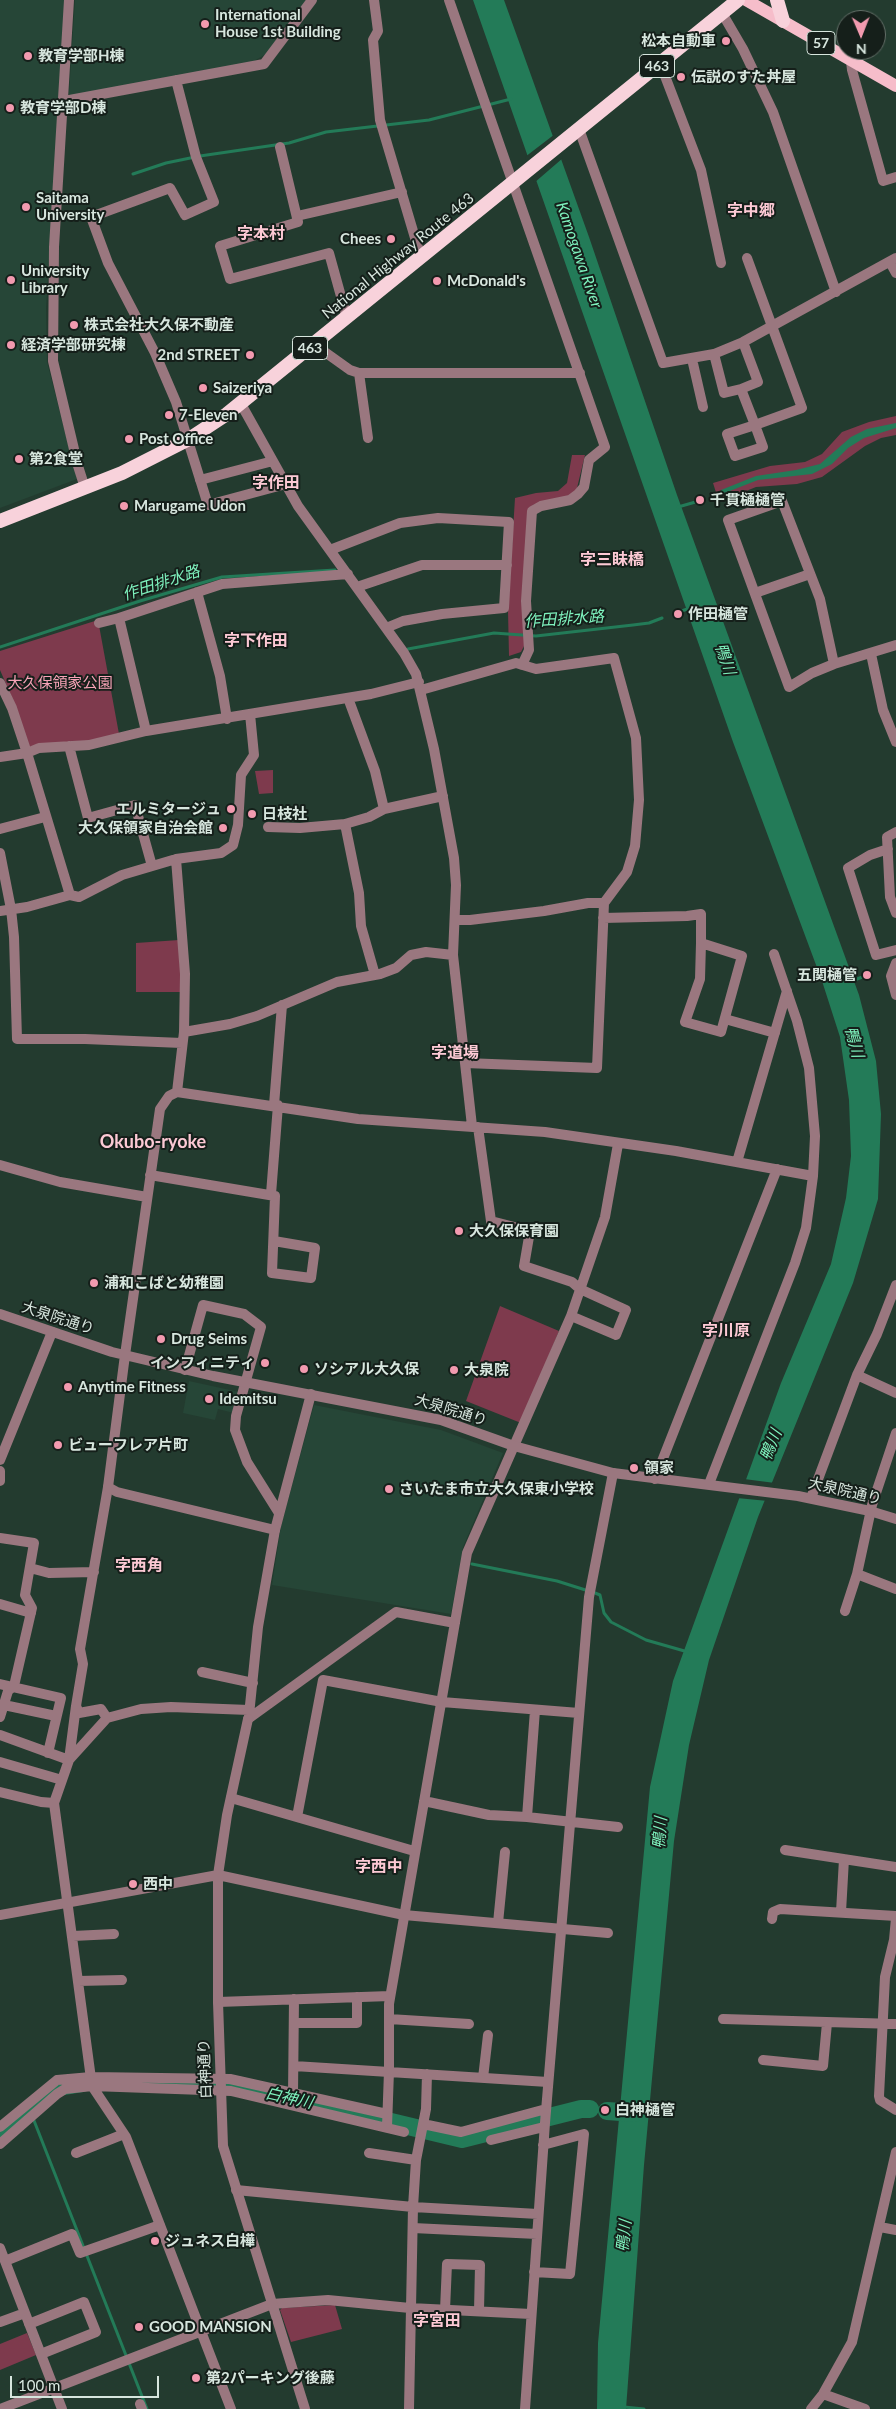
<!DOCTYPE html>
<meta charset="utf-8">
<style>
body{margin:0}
#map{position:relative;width:896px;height:2409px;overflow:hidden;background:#233b2f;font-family:Lato,sans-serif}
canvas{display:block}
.north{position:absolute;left:836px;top:10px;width:50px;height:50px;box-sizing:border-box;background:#151f1a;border:1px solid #636f68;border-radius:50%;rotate:179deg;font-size:14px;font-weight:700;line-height:20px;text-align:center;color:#d7e6de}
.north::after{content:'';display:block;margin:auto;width:18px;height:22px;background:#f29aaf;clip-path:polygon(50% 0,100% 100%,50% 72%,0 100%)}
.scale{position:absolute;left:10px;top:2376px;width:149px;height:22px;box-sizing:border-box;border:2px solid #d7e6de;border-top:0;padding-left:6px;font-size:15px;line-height:18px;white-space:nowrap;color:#d7e6de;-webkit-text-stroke:4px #151f1a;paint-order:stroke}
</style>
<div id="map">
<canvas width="896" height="2409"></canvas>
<div class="north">N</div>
<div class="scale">100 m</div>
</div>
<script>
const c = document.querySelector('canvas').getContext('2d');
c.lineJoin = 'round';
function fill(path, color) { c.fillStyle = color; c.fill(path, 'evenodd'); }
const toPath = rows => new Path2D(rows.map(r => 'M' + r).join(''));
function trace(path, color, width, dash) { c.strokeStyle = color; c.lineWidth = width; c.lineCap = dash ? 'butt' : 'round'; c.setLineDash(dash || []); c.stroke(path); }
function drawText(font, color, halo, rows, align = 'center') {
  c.font = font + ' Lato,"Noto Sans JP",sans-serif'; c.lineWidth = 4; c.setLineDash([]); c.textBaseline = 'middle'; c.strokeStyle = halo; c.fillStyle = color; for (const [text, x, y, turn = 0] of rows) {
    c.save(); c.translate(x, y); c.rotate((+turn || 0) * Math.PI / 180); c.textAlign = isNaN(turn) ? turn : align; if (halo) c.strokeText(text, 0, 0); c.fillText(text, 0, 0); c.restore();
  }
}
fill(toPath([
 [0,0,65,0,46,308,47,362,77,479,0,508],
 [75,0,307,0,268,53,252,62,73,97,69,94],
 [189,1381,239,1392,234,1413,218,1409,215,1420,183,1413],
 [314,1405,441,1430,503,1453,463,1547,451,1614,272,1585,281,1526]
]), '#264637');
fill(toPath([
 [896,416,896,435,881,438,865,446,822,477,797,484,756,487,719,502,713,483,770,466,805,462,822,454,842,432,869,422],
 [572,455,585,455,577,488,573,495,533,505,524,646,521,652,509,656,508,611,515,498,536,493,558,491,567,483],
 [98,620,119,734,88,741,29,747,16,707,0,670,0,651],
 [273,770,273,793,259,794,255,771],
 [179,940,181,992,136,992,136,943],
 [500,1306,559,1331,521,1423,466,1401],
 [335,2305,342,2329,291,2342,280,2310,282,2308],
 [27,2333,36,2355,0,2370,0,2344]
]), '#7e3a4d');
fill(toPath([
 [473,0,504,0,589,237,677,495,859,995,876,1061,881,1114,878,1199,853,1283,758,1517,709,1660,689,1745,674,1841,644,2165,626,2409,597,2409,598,2343,650,1787,673,1681,781,1383,831,1264,846,1198,851,1156,849,1100,840,1037,822,981,733,742],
 [896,423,896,428,864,438,848,448,832,464,812,474,758,480,722,494,721,490,756,476,796,470,820,464,851,437,867,429]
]), '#237b58');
fill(toPath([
 [555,134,563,158,534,183,525,157],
 [744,1479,775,1483,768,1501,737,1498]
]), '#233b2f');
trace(toPath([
 [133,174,166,163,200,156,289,143,326,132,429,120,511,99],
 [678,507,699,501],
 [679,612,690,608],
 [0,647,140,601,222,577,335,570],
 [408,649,494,633,536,636,633,625,649,623,662,618],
 [849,982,865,976],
 [472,1564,557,1581,595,1593,600,1595,604,1613,611,1622,646,1640,688,1652],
 [33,2118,147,2409],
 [624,2407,644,2409]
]), '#237b58', 3);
trace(toPath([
 [123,2082,237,2085,462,2139,581,2109,590,2109],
 [607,2111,635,2113],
 [0,2137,57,2087,82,2083]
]), '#237b58', 18);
trace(toPath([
 [69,0,54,247,53,361,78,466,85,488],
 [374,0,378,31,373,40,380,120,421,258],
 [449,0,605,447,589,460,584,487,578,494,570,500,541,506,532,511,526,601,529,650,522,665],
 [722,13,743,49,773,112,836,292],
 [851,61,852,70,883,181,896,177],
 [660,63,701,170,721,263],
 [176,80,196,157,214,202,185,215,170,188,91,217,108,263,155,353,176,402,208,505,286,484],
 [64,101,264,64,312,0],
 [579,129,663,363,714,354,743,342,896,258],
 [280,147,298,222,220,246,230,279,329,253,347,318],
 [297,216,402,192],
 [890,262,896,273],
 [315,345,350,370,359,373,580,373],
 [714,354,724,393,741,389,755,425,727,434,735,456,763,447,755,425,802,408,747,258],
 [692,359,703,407],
 [359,373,368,438],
 [741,389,758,382,743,342],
 [241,404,298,506,404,653,416,674,434,749,454,858,456,885,453,955,472,1126],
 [200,480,273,461],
 [330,550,400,523,438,518,509,522,504,608,442,614,403,621,386,628],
 [357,587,422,565,507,565],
 [197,592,220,676,227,719],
 [755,593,810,574],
 [99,623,119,618],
 [871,654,883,710,896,742],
 [834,664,820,599,782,501,728,520,789,687,812,673,834,664,896,645],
 [0,683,12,708,27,753,0,757],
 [421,690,516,663,536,669,614,658,636,738,639,800,635,846,627,872,604,903,597,1068,465,1063],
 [348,698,375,771,384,809],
 [146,731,119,618,222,584,348,574],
 [69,746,88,818,135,805,152,866],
 [345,824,359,893,361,926,375,975],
 [268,827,300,828,345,824,369,817,384,809,443,796],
 [0,829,45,817],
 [896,832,887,837,890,897,896,913],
 [888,849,870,855,848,868,876,955,896,950],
 [0,853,11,909,14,937,17,1039,85,1039,182,1043],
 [70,895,79,897,122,875,176,859,221,853,233,845,238,825,241,775,254,755,250,714],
 [0,911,27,907,70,895,27,753,39,748,89,745,146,731,371,694,419,682],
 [603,918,687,916,701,914,701,943,700,979,685,1022,721,1032,742,956,701,943],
 [455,920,470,920,544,911,588,903,604,903],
 [896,963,891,976,896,995],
 [725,1019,775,1033],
 [184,1032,230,1024,257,1016,337,982,380,974,396,968,411,955,426,952,453,955],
 [177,1092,358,1119,545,1132,676,1151,813,1176],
 [274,1105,282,1005],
 [478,1127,491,1221,530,1231,524,1266,572,1282,580,1289,626,1310,616,1335,571,1316],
 [737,1162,787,991],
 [0,1165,60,1182,147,1197],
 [150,1175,275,1196,272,1273,311,1278,315,1248,274,1241],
 [271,1194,278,1105],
 [125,1355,160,1109,169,1096,177,1092,184,1032,185,974,176,859],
 [185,1370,203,1305,244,1314,261,1327,236,1416,235,1430,247,1462,279,1513],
 [857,1375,896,1393],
 [0,1460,52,1332],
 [0,1471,0,1481],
 [655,1479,777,1169],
 [709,1484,795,1263,806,1228,813,1176,815,1136,809,1068,797,1021,774,954],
 [811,1498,857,1375,877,1334,896,1285],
 [0,1538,34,1543,25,1595,32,1608,14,1686,8,1691,0,1717],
 [30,1568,49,1573,94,1572],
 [857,1574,896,1589],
 [0,1604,31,1613],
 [845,1611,857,1574,872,1505,896,1433],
 [202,1672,253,1683],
 [0,1684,61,1698,48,1753],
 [4,1705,56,1716],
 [535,1710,527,1817,618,1827],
 [249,1715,258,1627,275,1530,311,1394],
 [107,1718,101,1709,79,1713,76,1706,83,1664,80,1649,108,1487],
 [248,1719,396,1612,455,1623],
 [0,1735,69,1760,76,1706],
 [0,1762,62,1780],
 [0,1792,41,1802,54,1803],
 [231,1798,414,1851],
 [424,1801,489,1815,527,1817],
 [297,1817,323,1680,442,1702,579,1713],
 [785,1850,896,1867],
 [841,1912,844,1859],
 [896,1918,894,1940,885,1977,879,2096,880,2100,896,2110],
 [772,1919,773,1912,780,1909,896,1916],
 [498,1923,505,1852],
 [73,1936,114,1934],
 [78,1981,122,1980],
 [218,2002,390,1996],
 [389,2019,469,2024],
 [723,2019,896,2024],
 [294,2023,357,2023,357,1997],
 [763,2060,823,2066,827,2023],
 [294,2066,548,2082],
 [483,2078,488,2035],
 [293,2094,294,1999],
 [423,2124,461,2132,546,2109],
 [0,2127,57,2080,91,2077,230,2079,387,2114],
 [387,2127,389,2071,389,2004,467,1553,571,1316,605,1217,618,1144],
 [491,2140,544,2127],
 [0,2144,57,2094,65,2089,92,2086,231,2091,404,2132],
 [76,2153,124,2134],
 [369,2153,416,2160],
 [236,2190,413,2207,538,2214],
 [880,2227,896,2230],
 [413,2228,537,2234],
 [0,2248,62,2409],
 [5,2261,72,2234,80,2253,160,2225],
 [534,2272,570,2274,584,2134,543,2145],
 [445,2310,447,2264,480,2265,479,2311],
 [0,2322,25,2313],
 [29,2324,84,2302,96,2332,41,2354],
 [823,2394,865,2409],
 [140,2404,142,2409],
 [0,2409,272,2304,328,2300,410,2308,531,2314],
 [231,2409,126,2137,92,2086,54,1803,69,1760,107,1718,141,1709,171,1707,249,1710],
 [409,2409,413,2207,416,2160,426,2109,427,2074],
 [525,2409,545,2123,589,1597,613,1473],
 [811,2409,823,2394,852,2342,896,2152]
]), '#9a777f', 10);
trace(toPath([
 [0,1314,112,1352,213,1376,441,1420,514,1446,613,1473,798,1496,870,1511,896,1519],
 [125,1355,108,1487,117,1492,275,1530],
 [248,1719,227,1815,218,1875,218,2002,223,2146,305,2409],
 [0,1915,218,1875,404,1915,608,1933]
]), '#9a777f', 10);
trace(toPath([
 [746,0,896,86]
]), '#f6bdca', 12);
trace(toPath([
 [777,0,783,21],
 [0,521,122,473,189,439,227,414,738,0]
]), '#f8d2db', 14);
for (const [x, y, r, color] of [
 [205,24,5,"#f29aaf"],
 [726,41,5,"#f29aaf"],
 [28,56,5,"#f29aaf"],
 [681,77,5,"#f29aaf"],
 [10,108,5,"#f29aaf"],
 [26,207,5,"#f29aaf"],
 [391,239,5,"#f29aaf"],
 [11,280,5,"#f29aaf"],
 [437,281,5,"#f29aaf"],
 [74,325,5,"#f29aaf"],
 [11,345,5,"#f29aaf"],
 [250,355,5,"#f29aaf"],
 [203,388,5,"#f29aaf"],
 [169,415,5,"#f29aaf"],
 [129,439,5,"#f29aaf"],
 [19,459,5,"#f29aaf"],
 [700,500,5,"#f29aaf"],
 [124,506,5,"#f29aaf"],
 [678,614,5,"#f29aaf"],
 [231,809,5,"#f29aaf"],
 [252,814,5,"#f29aaf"],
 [223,828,5,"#f29aaf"],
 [867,975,5,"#f29aaf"],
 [459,1231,5,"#f29aaf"],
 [94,1283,5,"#f29aaf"],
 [161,1339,5,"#f29aaf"],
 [265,1363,5,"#f29aaf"],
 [304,1369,5,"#f29aaf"],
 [454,1370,5,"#f29aaf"],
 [68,1387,5,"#f29aaf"],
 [209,1399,5,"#f29aaf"],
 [58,1445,5,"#f29aaf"],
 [634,1468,5,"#f29aaf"],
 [389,1489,5,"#f29aaf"],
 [133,1884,5,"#f29aaf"],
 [605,2110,5,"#f29aaf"],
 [155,2241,5,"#f29aaf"],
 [139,2327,5,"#f29aaf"],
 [196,2378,5,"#f29aaf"]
]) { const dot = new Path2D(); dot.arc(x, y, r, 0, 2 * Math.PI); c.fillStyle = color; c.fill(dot); trace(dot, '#151f1a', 2); }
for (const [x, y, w] of [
 [821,43,28],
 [657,66,35],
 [310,348,35]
]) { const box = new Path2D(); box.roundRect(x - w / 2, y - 11.5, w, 23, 4); c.fillStyle = '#151f1a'; c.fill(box); trace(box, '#d7e6de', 1); }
drawText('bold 14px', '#d7e6de', null, [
 ["57",821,43],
 ["463",657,66],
 ["463",310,348]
]);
drawText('bold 15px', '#d7e6de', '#151f1a', [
 ["International",215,15],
 ["House 1st Building",215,32],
 ["松本自動車",716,41,"right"],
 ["教育学部H棟",38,56],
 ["伝説のすた丼屋",691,77],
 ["教育学部D棟",20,108],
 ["Saitama",36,198],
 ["University",36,215],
 ["Chees",381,239,"right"],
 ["University",21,271],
 ["Library",21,288],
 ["McDonald's",447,281],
 ["株式会社大久保不動産",84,325],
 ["経済学部研究棟",21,345],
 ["2nd STREET",240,355,"right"],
 ["Saizeriya",213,388],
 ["7-Eleven",179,415],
 ["Post Office",139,439],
 ["第2食堂",29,459],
 ["千貫樋樋管",710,500],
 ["Marugame Udon",134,506],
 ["作田樋管",688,614],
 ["エルミタージュ",221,809,"right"],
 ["日枝社",262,814],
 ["大久保領家自治会館",213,828,"right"],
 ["五関樋管",857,975,"right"],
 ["大久保保育園",469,1231],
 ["浦和こばと幼稚園",104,1283],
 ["Drug Seims",171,1339],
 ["インフィニティ",255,1363,"right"],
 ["ソシアル大久保",314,1369],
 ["大泉院",464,1370],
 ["Anytime Fitness",78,1387],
 ["Idemitsu",219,1399],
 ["ビューフレア片町",68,1445],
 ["領家",644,1468],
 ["さいたま市立大久保東小学校",399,1489],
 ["西中",143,1884],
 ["白神樋管",615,2110],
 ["ジュネス白樺",165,2241],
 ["GOOD MANSION",149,2327],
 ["第2パーキング後藤",206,2378]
], 'left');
drawText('15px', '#d7e6de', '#151f1a', [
 ["National Highway Route 463",398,256,-39],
 ["大泉院通り",58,1318,18],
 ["大泉院通り",451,1410,17],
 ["大泉院通り",845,1491,13],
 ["白神通り",205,2069,-92]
]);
drawText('15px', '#f7a3b7', '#151f1a', [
 ["大久保領家公園",60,683]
]);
drawText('bold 16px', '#fcc9d4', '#151f1a', [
 ["字中郷",751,211],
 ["字本村",261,234],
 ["字作田",276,483],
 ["字三眛橋",612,560],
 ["字下作田",256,641],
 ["字道場",455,1053],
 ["字川原",726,1331],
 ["字西角",139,1566],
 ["字西中",379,1867],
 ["字宮田",437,2321]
]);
drawText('italic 16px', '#7ef1bd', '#151f1a', [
 ["Kamogawa River",579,255,71],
 ["作田排水路",161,583,-18],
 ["作田排水路",564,619,-4],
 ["鴨川",725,659,71],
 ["鴨川",854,1042,75],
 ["鴨川",771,1445,-68],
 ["鴨川",660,1833,-86],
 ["白神川",289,2098,13],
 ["鴨川",624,2236,-84]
]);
drawText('bold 18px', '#fcc9d4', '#151f1a', [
 ["Okubo-ryoke",153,1142]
]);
</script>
